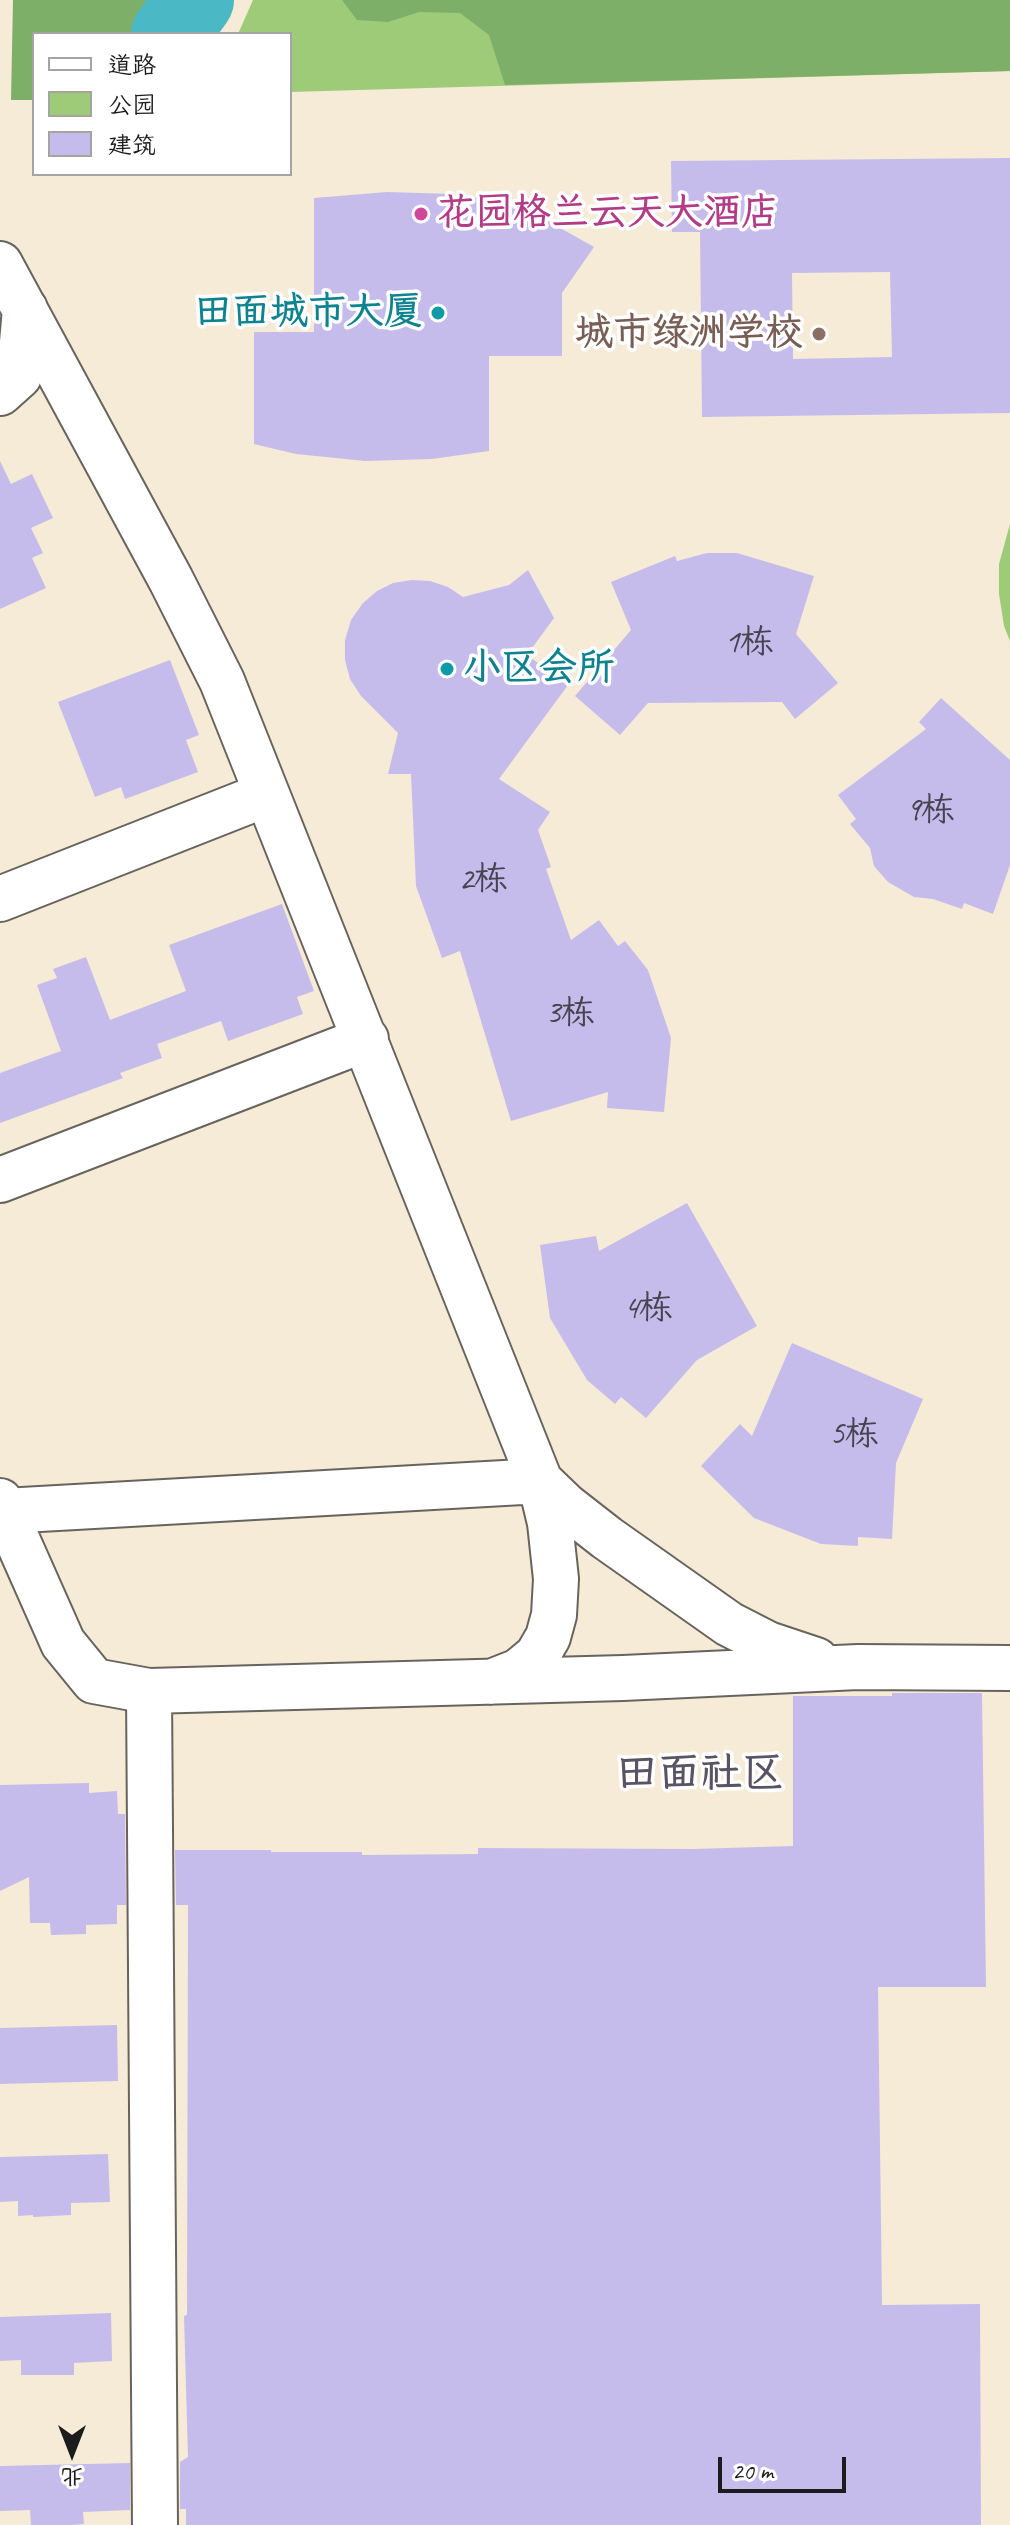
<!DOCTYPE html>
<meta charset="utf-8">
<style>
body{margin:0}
#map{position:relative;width:1010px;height:2525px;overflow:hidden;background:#f5ebd7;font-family:Caveat,"LXGW WenKai TC",sans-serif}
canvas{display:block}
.legend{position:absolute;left:32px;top:32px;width:260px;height:144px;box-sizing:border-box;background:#fff;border:2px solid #a4a4a4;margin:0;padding:10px 14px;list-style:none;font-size:24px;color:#1c1c1c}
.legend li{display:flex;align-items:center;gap:16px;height:40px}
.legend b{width:40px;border:2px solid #a4a4a4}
.north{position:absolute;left:32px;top:2413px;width:80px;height:80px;-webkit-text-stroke:6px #fff;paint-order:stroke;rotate:180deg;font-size:22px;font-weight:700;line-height:32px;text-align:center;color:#1c1c1c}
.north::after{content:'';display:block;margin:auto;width:28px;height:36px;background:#1c1c1c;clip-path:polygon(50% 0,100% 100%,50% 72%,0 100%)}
.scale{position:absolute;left:718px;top:2457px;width:128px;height:36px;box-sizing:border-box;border:4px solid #1c1c1c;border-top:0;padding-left:10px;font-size:24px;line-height:28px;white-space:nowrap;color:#1c1c1c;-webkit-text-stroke:6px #fff;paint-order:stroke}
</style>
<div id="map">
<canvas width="1010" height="2525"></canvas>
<ul class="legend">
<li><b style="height:10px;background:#fff"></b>道路</li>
<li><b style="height:22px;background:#9ecb78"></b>公园</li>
<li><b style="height:22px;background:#c6bceb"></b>建筑</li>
</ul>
<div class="north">北</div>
<div class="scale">20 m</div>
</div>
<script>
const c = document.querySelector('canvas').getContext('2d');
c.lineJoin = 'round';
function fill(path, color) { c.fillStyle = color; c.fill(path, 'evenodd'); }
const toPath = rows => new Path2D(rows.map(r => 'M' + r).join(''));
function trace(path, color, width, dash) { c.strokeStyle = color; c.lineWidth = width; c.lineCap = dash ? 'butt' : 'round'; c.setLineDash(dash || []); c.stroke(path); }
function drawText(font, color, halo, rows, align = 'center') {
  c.font = font + ' Caveat,"LXGW WenKai TC",sans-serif'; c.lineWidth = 7; c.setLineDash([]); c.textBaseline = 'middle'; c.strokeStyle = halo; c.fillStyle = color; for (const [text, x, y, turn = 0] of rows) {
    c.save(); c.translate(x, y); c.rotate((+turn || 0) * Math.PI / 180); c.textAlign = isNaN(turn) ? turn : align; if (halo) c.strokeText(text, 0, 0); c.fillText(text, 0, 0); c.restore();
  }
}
fill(toPath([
 [253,0,1010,0,1010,71,290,92,290,34,238,34],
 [1010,524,1010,641,1004,626,999,594,999,564]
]), '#9ecb78');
fill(toPath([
 [13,0,171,0,151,34,34,34,34,100,11,100],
 [342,0,1010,0,1010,71,505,85,489,35,460,13,419,12,388,22,357,20]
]), '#7eaf68');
trace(toPath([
 [170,34,195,0]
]), '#4bb8c6', 78);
fill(toPath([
 [1010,158,1010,413,702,417,700,232,672,232,671,161],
 [890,272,892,357,793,359,792,273],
 [387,192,453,194,485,199,546,220,594,247,562,293,562,356,489,356,489,451,432,459,365,461,296,454,254,444,254,332,314,332,314,198],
 [0,461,11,484,32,474,53,518,31,528,43,553,32,558,46,588,0,609],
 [707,553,737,553,814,576,796,634,838,683,795,719,782,702,648,703,620,735,575,696,631,630,611,582,675,556,677,561],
 [528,570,554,618,527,655,568,685,499,779,550,812,538,830,551,867,546,869,571,940,599,920,618,946,625,941,648,970,671,1038,664,1112,607,1108,608,1092,511,1121,460,951,442,958,416,886,411,774,388,774,398,733,361,696,350,679,345,660,345,640,351,620,363,603,377,591,393,583,412,580,430,581,448,587,463,597,509,585],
 [170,660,199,735,186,740,198,772,125,799,121,787,95,797,58,702],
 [941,698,1010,760,1010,865,993,914,964,903,962,909,933,899,914,897,888,882,874,866,870,848,850,824,856,819,838,795,926,729,919,722],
 [282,904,314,991,297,997,303,1014,228,1041,221,1021,157,1044,162,1058,120,1073,123,1078,0,1123,0,1073,61,1051,37,985,57,978,53,969,86,957,110,1020,186,991,169,945],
 [687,1203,757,1326,697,1360,646,1418,621,1397,615,1404,587,1380,550,1318,540,1245,596,1236,599,1251],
 [792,1343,923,1399,896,1463,892,1539,858,1537,858,1546,821,1544,754,1518,701,1466,740,1424,752,1436],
 [892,1693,982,1693,986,1987,878,1987,882,2303,882,2305,980,2304,981,2525,186,2525,186,2509,180,2509,180,2462,188,2457,184,2316,187,2315,188,1905,176,1905,175,1850,271,1850,271,1852,362,1852,362,1855,478,1854,478,1848,693,1849,793,1846,793,1696,892,1696],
 [89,1783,89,1793,117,1791,118,1814,125,1814,126,1905,117,1905,117,1924,86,1925,86,1934,51,1935,50,1923,30,1923,29,1877,0,1891,0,1785],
 [117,2025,118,2081,0,2084,0,2028],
 [108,2154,110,2202,71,2203,71,2215,33,2217,33,2215,18,2216,18,2201,0,2202,0,2157],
 [111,2313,112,2361,74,2363,74,2375,21,2375,21,2360,0,2361,0,2317],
 [130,2463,130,2510,83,2512,84,2524,70,2525,31,2525,30,2510,0,2511,0,2466]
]), '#c6bceb');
const minor = toPath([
 [0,264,171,580,222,681,540,1481,550,1523,556,1579,554,1615,548,1637,537,1656,519,1671,491,1682],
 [0,393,19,376,25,309],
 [0,899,267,794],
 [0,1180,366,1039],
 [0,1501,63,1643,94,1681,149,1691,623,1678,858,1667,1010,1668],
 [4,1511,540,1481,566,1506,607,1538,729,1624,768,1644,816,1660],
 [149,1691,155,2525]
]);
trace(minor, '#68645d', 48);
trace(minor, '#fff', 44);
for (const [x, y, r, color] of [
 [421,214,8,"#d1479c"],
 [438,313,8,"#0f9aa8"],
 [819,334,8,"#8d6e63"],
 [447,669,8,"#0f9aa8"]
]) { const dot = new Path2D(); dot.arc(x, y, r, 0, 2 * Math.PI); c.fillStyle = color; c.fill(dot); trace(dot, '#fff', 3); }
drawText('34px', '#464450', null, [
 ["1栋",749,643],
 ["9栋",930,811],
 ["2栋",483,880],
 ["3栋",570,1014],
 ["4栋",648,1309],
 ["5栋",854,1435]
]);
drawText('bold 38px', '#b23c85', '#fff', [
 ["花园格兰云天大酒店",437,214]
], 'left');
drawText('bold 38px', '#0d838f', '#fff', [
 ["田面城市大厦",422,313],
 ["小区会所",463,669,"left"]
], 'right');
drawText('bold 38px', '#785e54', '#fff', [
 ["城市绿洲学校",803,334]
], 'right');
drawText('bold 42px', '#585464', '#fff', [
 ["田面社区",700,1775]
]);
</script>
